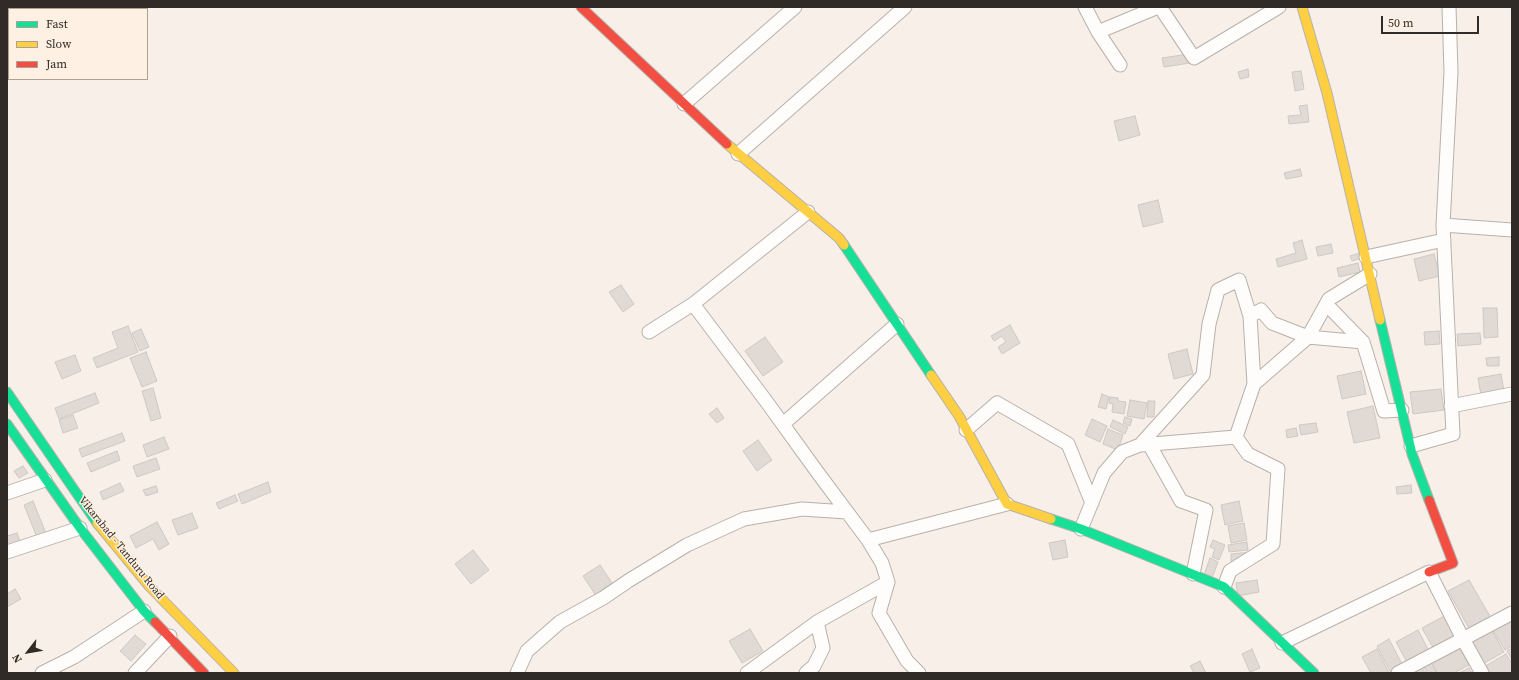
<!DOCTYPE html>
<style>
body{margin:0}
#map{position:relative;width:1519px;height:680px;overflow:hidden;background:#f8f0e8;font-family:"Source Serif 4",serif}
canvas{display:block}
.frame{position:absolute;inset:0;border:8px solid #302b26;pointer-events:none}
.legend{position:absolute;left:8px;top:8px;width:140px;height:72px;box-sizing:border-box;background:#fef0e2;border:1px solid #aca197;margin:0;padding:5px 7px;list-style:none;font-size:12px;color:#302b26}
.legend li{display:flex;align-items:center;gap:8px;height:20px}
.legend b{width:20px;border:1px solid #aca197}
.north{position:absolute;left:8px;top:632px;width:40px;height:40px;-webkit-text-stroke:3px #fef0e2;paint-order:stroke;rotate:239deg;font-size:11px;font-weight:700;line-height:16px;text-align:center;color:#302b26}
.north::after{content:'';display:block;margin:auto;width:14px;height:18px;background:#302b26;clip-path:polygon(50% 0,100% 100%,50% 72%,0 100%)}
.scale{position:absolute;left:1381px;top:16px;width:98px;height:18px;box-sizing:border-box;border:2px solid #302b26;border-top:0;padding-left:5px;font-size:12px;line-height:14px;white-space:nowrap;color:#302b26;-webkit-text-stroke:3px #fef0e2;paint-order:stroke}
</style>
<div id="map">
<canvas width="1519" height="680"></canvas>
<div class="frame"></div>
<ul class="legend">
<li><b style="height:5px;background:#16e098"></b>Fast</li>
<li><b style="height:5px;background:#ffcf43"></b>Slow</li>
<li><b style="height:5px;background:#f24e42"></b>Jam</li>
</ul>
<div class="north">N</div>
<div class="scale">50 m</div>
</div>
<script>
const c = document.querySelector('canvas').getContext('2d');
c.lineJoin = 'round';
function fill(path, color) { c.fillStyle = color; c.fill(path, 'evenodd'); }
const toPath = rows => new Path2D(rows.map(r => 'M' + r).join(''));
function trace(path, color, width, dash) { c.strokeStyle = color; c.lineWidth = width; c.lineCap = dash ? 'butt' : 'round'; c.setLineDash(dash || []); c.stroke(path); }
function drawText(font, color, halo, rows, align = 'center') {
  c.font = font + ' "Source Serif 4",serif'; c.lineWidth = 3; c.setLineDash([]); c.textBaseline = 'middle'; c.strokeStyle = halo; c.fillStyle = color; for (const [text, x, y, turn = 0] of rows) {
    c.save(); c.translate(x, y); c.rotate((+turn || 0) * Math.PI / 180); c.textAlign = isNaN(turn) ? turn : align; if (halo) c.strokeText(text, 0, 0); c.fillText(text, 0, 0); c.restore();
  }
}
const building = toPath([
 [1189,54,1190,63,1164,67,1162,58,1189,54],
 [1248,69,1249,77,1240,79,1238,72,1248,69],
 [1301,71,1304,89,1295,91,1292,72,1301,71],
 [1307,105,1309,122,1289,124,1288,116,1301,115,1299,106,1307,105],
 [1135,116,1140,135,1119,141,1114,121,1135,116],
 [1300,169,1302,176,1286,179,1284,173,1300,169],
 [1158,200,1163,222,1143,227,1138,205,1158,200],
 [1302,240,1307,259,1278,267,1276,259,1296,253,1293,243,1302,240],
 [1331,244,1333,253,1318,256,1316,247,1331,244],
 [1360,253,1362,258,1352,261,1350,256,1360,253],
 [1434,254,1440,276,1419,281,1414,259,1434,254],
 [1358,263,1360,272,1339,277,1337,268,1358,263],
 [621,285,634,304,623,312,609,292,621,285],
 [1483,308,1497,308,1498,337,1484,338,1483,308],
 [1010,325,1020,343,1002,354,998,347,1006,342,1002,336,994,341,991,336,1010,325],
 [128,326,138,352,97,368,93,358,118,348,112,332,128,326],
 [141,329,149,347,140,351,132,333,141,329],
 [1439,331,1440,344,1425,345,1424,332,1439,331],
 [1480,333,1481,344,1458,346,1457,334,1480,333],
 [765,337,783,362,763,376,745,351,765,337],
 [1187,349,1193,374,1174,379,1168,354,1187,349],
 [146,352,157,381,142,387,130,358,146,352],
 [75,355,81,371,62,379,55,362,75,355],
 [1499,357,1499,366,1487,366,1486,358,1499,357],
 [1361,371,1366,394,1342,399,1337,376,1361,371],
 [1501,374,1504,392,1481,395,1478,378,1501,374],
 [153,388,161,418,151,421,142,391,153,388],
 [1441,389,1444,410,1413,414,1410,392,1441,389],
 [95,393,99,403,59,419,55,408,95,393],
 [1102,394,1109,397,1106,409,1098,407,1102,394],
 [1110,397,1118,398,1118,401,1126,402,1124,414,1112,412,1113,404,1109,403,1110,397],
 [1130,400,1147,403,1144,419,1127,416,1130,400],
 [1148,401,1155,401,1154,417,1147,417,1148,401],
 [1373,406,1380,438,1354,443,1347,412,1373,406],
 [717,408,724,418,717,423,709,414,717,408],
 [73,415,78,428,63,433,59,420,73,415],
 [1125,417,1132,419,1130,426,1123,423,1125,417],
 [1092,419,1107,426,1100,442,1085,435,1092,419],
 [1113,420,1128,427,1125,434,1110,427,1113,420],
 [1316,423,1318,432,1301,435,1299,425,1316,423],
 [1296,428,1298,436,1287,438,1286,430,1296,428],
 [1108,429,1123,435,1118,450,1103,444,1108,429],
 [122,433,125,441,82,457,79,449,122,433],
 [164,437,169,449,147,457,143,445,164,437],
 [758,440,772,460,757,471,743,451,758,440],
 [117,451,120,460,91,472,87,463,117,451],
 [156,458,160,469,137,477,133,466,156,458],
 [23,466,28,473,19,478,14,471,23,466],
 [268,482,271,492,242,504,238,494,268,482],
 [120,483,124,491,103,500,100,492,120,483],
 [1411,485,1412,493,1397,494,1396,487,1411,485],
 [156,486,158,492,146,496,143,490,156,486],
 [235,495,238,501,219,509,216,503,235,495],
 [33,501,47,536,38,540,24,505,33,501],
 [1239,501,1243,521,1225,525,1221,505,1239,501],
 [192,513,198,528,178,535,172,520,192,513],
 [157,522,169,544,159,550,153,539,136,548,130,536,157,522],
 [1244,523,1247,540,1231,543,1228,526,1244,523],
 [17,533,21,544,7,549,7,536,17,533],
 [1065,540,1068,557,1053,560,1049,543,1065,540],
 [1213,540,1225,545,1219,560,1212,557,1215,549,1210,547,1213,540],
 [1247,542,1248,550,1229,552,1228,545,1247,542],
 [473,550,489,570,471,584,455,564,473,550],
 [1251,552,1252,561,1231,562,1231,554,1251,552],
 [1210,558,1218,562,1212,578,1204,575,1210,558],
 [600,565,614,586,597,597,583,576,600,565],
 [1257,580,1259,592,1238,596,1236,583,1257,580],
 [1469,580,1491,618,1470,630,1448,591,1469,580],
 [15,589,21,599,7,607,7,594,15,589],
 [1446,615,1459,639,1435,651,1422,628,1446,615],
 [1509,619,1512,624,1512,646,1505,650,1492,629,1509,619],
 [750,629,763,651,742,663,729,641,750,629],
 [1491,629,1504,652,1481,665,1468,642,1491,629],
 [1418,630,1430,653,1408,664,1396,642,1418,630],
 [135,635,146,644,131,661,120,651,135,635],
 [1389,639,1403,666,1391,673,1377,646,1389,639],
 [1457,645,1469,665,1454,673,1437,673,1430,660,1457,645],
 [1512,648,1512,660,1507,651,1512,648],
 [1252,649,1260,668,1250,672,1242,654,1252,649],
 [1377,649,1389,673,1371,673,1362,657,1377,649],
 [1506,654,1512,664,1512,673,1485,673,1482,668,1506,654],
 [1430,660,1437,673,1427,673,1423,665,1430,660],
 [1200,661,1206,673,1194,673,1190,666,1200,661],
 [1422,667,1425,673,1417,673,1416,671,1422,667],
 [1469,668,1472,673,1459,673,1469,668]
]);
fill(building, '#e0d9d4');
trace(building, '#cec8c2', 1);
const street = toPath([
 [1085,7,1098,32,1158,7],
 [1160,7,1194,58,1279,7],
 [1098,32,1120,65],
 [684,104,795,7],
 [738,154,905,7],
 [1443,225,1512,230],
 [1366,257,1444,240],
 [693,304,808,212],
 [1326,304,1363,342],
 [1250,316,1261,310,1272,323,1308,337,1363,342,1384,411,1402,410],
 [649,332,693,304,766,401,818,473,868,540,882,563,888,582,879,613,907,661,919,673],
 [1451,406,1512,394],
 [783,424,897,324],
 [966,430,997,403,1068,444,1092,503],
 [1236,437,1254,384,1308,337,1329,299,1370,274],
 [1149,444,1181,501,1206,510,1193,574],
 [1140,445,1203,375,1209,324,1218,290,1239,280,1250,316,1254,384],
 [1411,446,1453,434,1443,225,1451,72,1449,7],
 [7,493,45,480],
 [1081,529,1104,473,1122,452,1140,445,1236,437,1248,454,1278,469,1273,544,1230,571,1224,587],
 [868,540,1007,504],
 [7,552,80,528],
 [1282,643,1429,572,1463,639,1398,673],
 [42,673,74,657,144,611],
 [135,673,170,636],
 [517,673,527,651,560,622,603,598,628,581,687,545,744,519,802,509,847,512],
 [747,673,817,622,888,582],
 [806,673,814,666,823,648,817,622],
 [1482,673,1463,639,1512,613]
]);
const fast = toPath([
 [844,245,931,375],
 [1380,320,1412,454,1429,500],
 [7,392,97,523],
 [7,424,80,528,144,611,155,622],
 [1051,519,1081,529,1224,587,1314,673]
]);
const slow = toPath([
 [1302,7,1327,93,1380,320],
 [727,144,839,238,844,245],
 [931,375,959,416,1007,504,1051,519],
 [97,523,149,586,234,673]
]);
const jam = toPath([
 [581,7,727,144],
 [1429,572,1453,563,1429,500],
 [155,622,204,673]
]);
trace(street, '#b7b1ab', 15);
trace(fast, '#b7b1ab', 11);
trace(slow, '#b7b1ab', 11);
trace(jam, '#b7b1ab', 11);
trace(street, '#fefdfc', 13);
trace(fast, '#16e098', 9);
trace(slow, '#ffcf43', 9);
trace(jam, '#f24e42', 9);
drawText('11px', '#302b26', '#fef0e2', [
 ["Vikarabad - Tanduru Road",121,548,51]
]);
</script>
